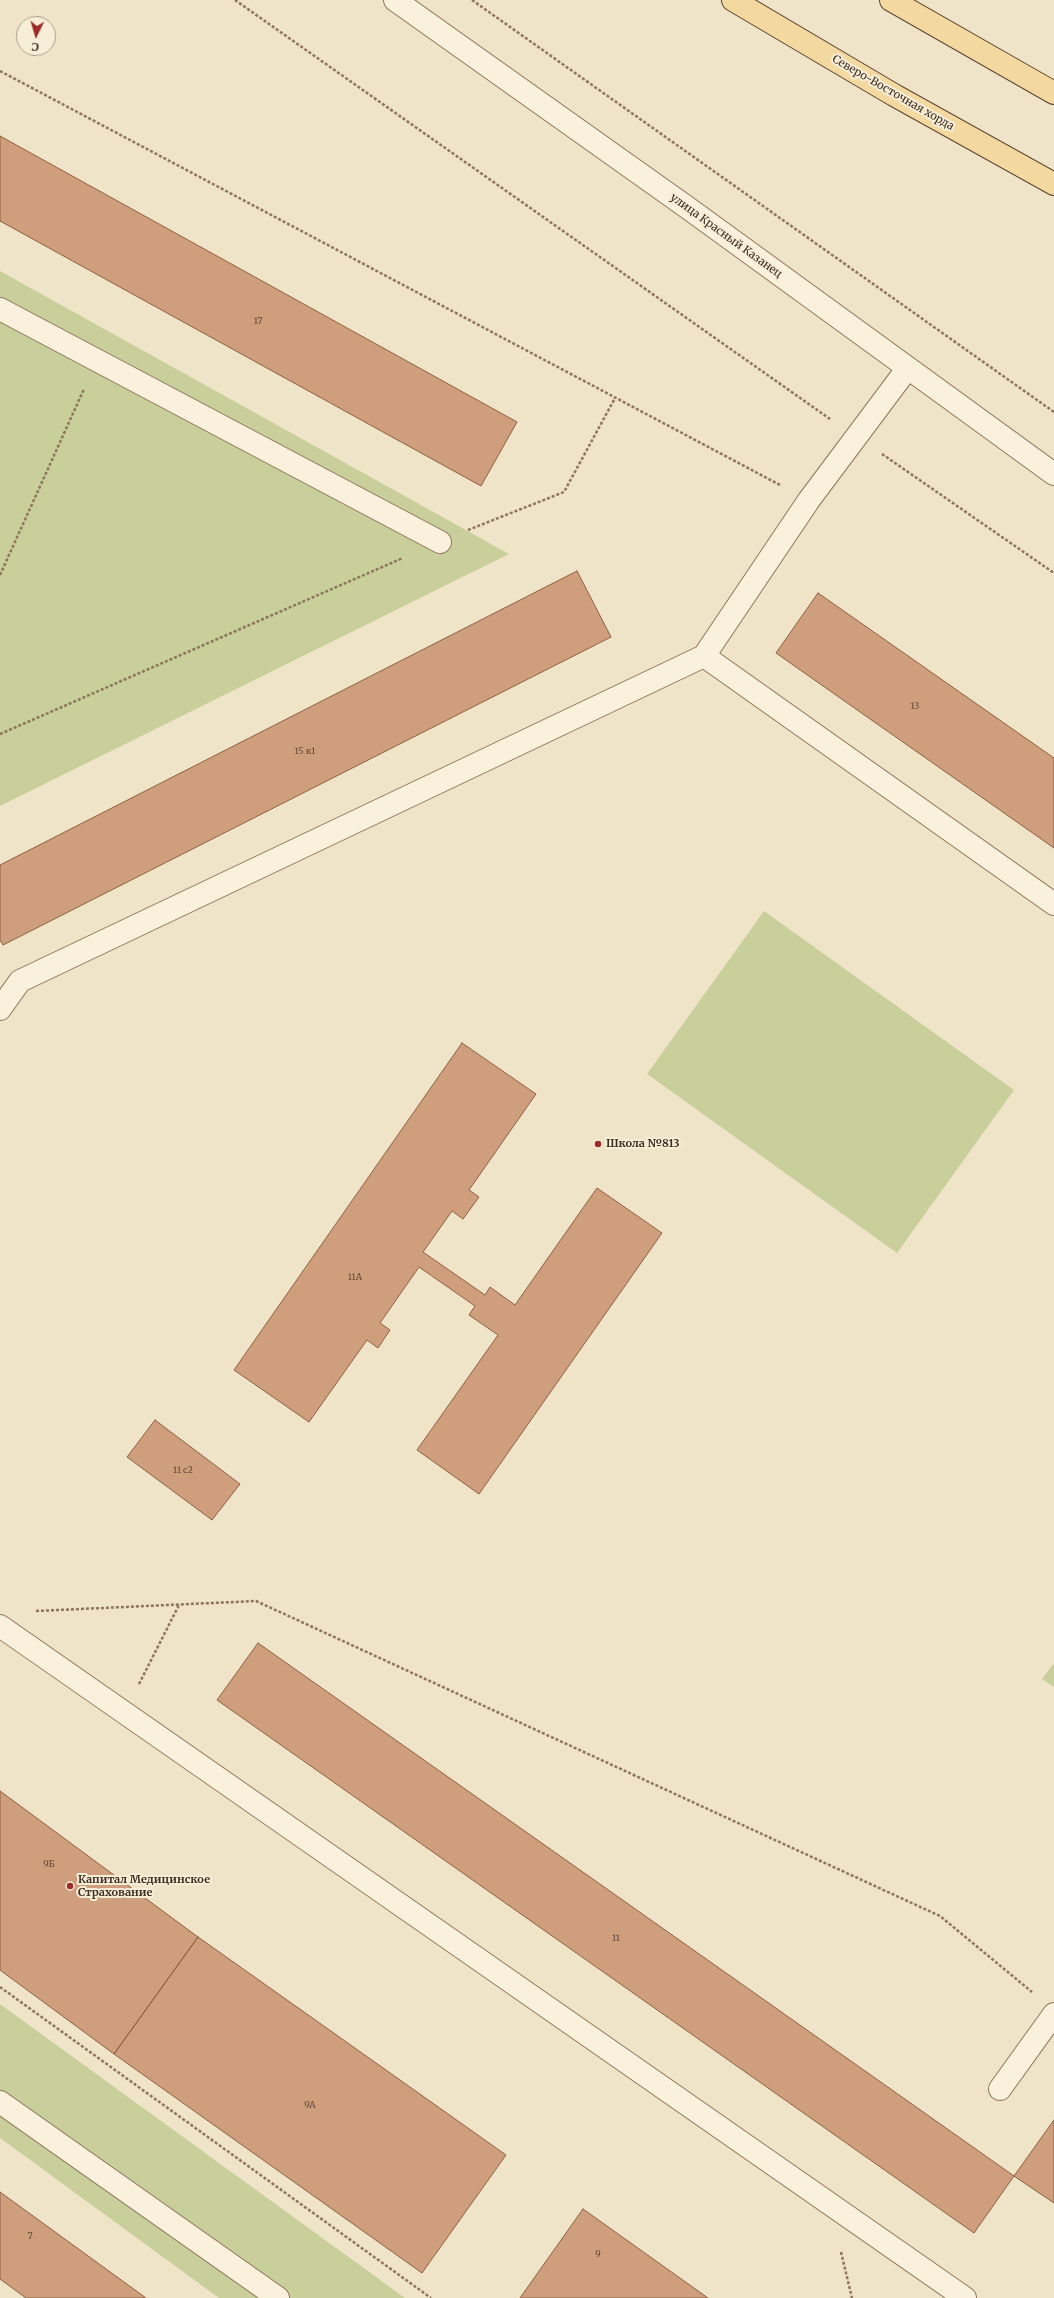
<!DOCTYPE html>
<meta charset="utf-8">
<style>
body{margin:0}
#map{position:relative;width:1054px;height:2298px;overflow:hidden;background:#f0e4c8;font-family:Merriweather,serif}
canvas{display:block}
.north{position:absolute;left:16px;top:16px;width:40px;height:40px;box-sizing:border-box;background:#f7eed8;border:1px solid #ada18e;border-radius:50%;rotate:185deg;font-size:11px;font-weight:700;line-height:16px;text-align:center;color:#3d2e20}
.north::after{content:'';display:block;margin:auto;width:14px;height:18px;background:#9e2a2b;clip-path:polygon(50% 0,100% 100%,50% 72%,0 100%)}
</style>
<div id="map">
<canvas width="1054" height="2298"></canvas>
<div class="north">С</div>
</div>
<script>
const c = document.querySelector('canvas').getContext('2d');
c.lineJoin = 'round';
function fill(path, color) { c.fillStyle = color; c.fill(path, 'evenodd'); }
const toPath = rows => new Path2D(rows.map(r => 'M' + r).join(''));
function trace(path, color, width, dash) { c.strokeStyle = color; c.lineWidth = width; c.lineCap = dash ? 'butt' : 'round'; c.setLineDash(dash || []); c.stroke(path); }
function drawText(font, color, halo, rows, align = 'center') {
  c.font = font + ' Merriweather,serif'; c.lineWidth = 4; c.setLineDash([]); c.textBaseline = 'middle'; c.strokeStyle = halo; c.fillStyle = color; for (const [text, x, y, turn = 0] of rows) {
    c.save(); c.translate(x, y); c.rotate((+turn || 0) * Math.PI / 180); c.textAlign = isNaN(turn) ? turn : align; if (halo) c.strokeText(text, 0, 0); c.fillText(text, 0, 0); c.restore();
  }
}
fill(toPath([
 [0,271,509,554,0,806],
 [764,911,1014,1090,897,1253,647,1074],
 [1054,1663,1054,1687,1042,1679],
 [0,2004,405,2298,219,2298,0,2138]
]), '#c9cf9b');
const building = toPath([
 [0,136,517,422,481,486,0,221,0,136],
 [577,571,611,637,3,945,0,940,0,865,577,571],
 [818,593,1054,758,1054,848,776,653,818,593],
 [462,1043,536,1094,469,1190,479,1197,463,1219,452,1211,423,1252,485,1295,490,1287,515,1305,597,1188,662,1233,479,1494,417,1450,498,1335,469,1315,475,1306,419,1267,380,1323,390,1330,378,1348,367,1340,309,1422,234,1370,462,1043],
 [155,1420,240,1484,212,1520,127,1457,155,1420],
 [258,1643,1014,2176,974,2233,217,1700,258,1643],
 [0,1791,198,1937,114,2054,0,1970,0,1791],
 [198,1937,506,2155,422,2273,114,2054,198,1937],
 [1054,2120,1054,2203,1014,2176,1054,2120],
 [0,2192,146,2298,26,2298,0,2279,0,2192],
 [583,2209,708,2298,520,2298,583,2209]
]);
fill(building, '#cf9f7d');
trace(building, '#8d5f41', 1);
const minor = toPath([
 [395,0,688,208,1054,474],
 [0,309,440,542],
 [704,656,1054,904],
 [0,1009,20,981,704,656,809,500,907,369],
 [0,1626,965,2298],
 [1000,2089,1054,2014],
 [0,2102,278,2298]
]);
const major = toPath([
 [733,0,894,95,1054,184],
 [891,0,1054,93]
]);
trace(minor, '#8d765c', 24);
trace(major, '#5b4430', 24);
trace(toPath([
 [235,0,830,419],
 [472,0,1054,412],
 [0,71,780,485],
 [882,454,1054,573],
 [468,530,564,492,615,398],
 [0,575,84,389],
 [0,734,403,558],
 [36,1611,256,1601,940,1916,1032,1992],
 [139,1684,179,1605],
 [0,1987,431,2298],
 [841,2252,852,2298]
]), '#8d765c', 2.5, [3, 2]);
trace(minor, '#faf1dc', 22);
trace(major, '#f3d9a0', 22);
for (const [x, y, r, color] of [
 [598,1144,4,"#9e2a2b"],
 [70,1886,4,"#9e2a2b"]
]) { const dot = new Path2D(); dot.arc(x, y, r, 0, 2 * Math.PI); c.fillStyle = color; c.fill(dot); trace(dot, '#f7eed8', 1.5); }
drawText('9px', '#624a37', null, [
 ["17",258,321],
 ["13",915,706],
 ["15 к1",305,751],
 ["11А",355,1277],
 ["11 с2",183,1470],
 ["9Б",49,1864],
 ["11",616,1938],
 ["9А",310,2105],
 ["7",30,2236],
 ["9",598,2254]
]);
drawText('11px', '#3d2e20', '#f7eed8', [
 ["Северо-Восточная хорда",893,93,30],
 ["улица Красный Казанец",726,236,36]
]);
drawText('bold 11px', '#3d2e20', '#f7eed8', [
 ["Школа №813",606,1144],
 ["Капитал Медицинское",78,1880],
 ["Страхование",78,1893]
], 'left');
</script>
